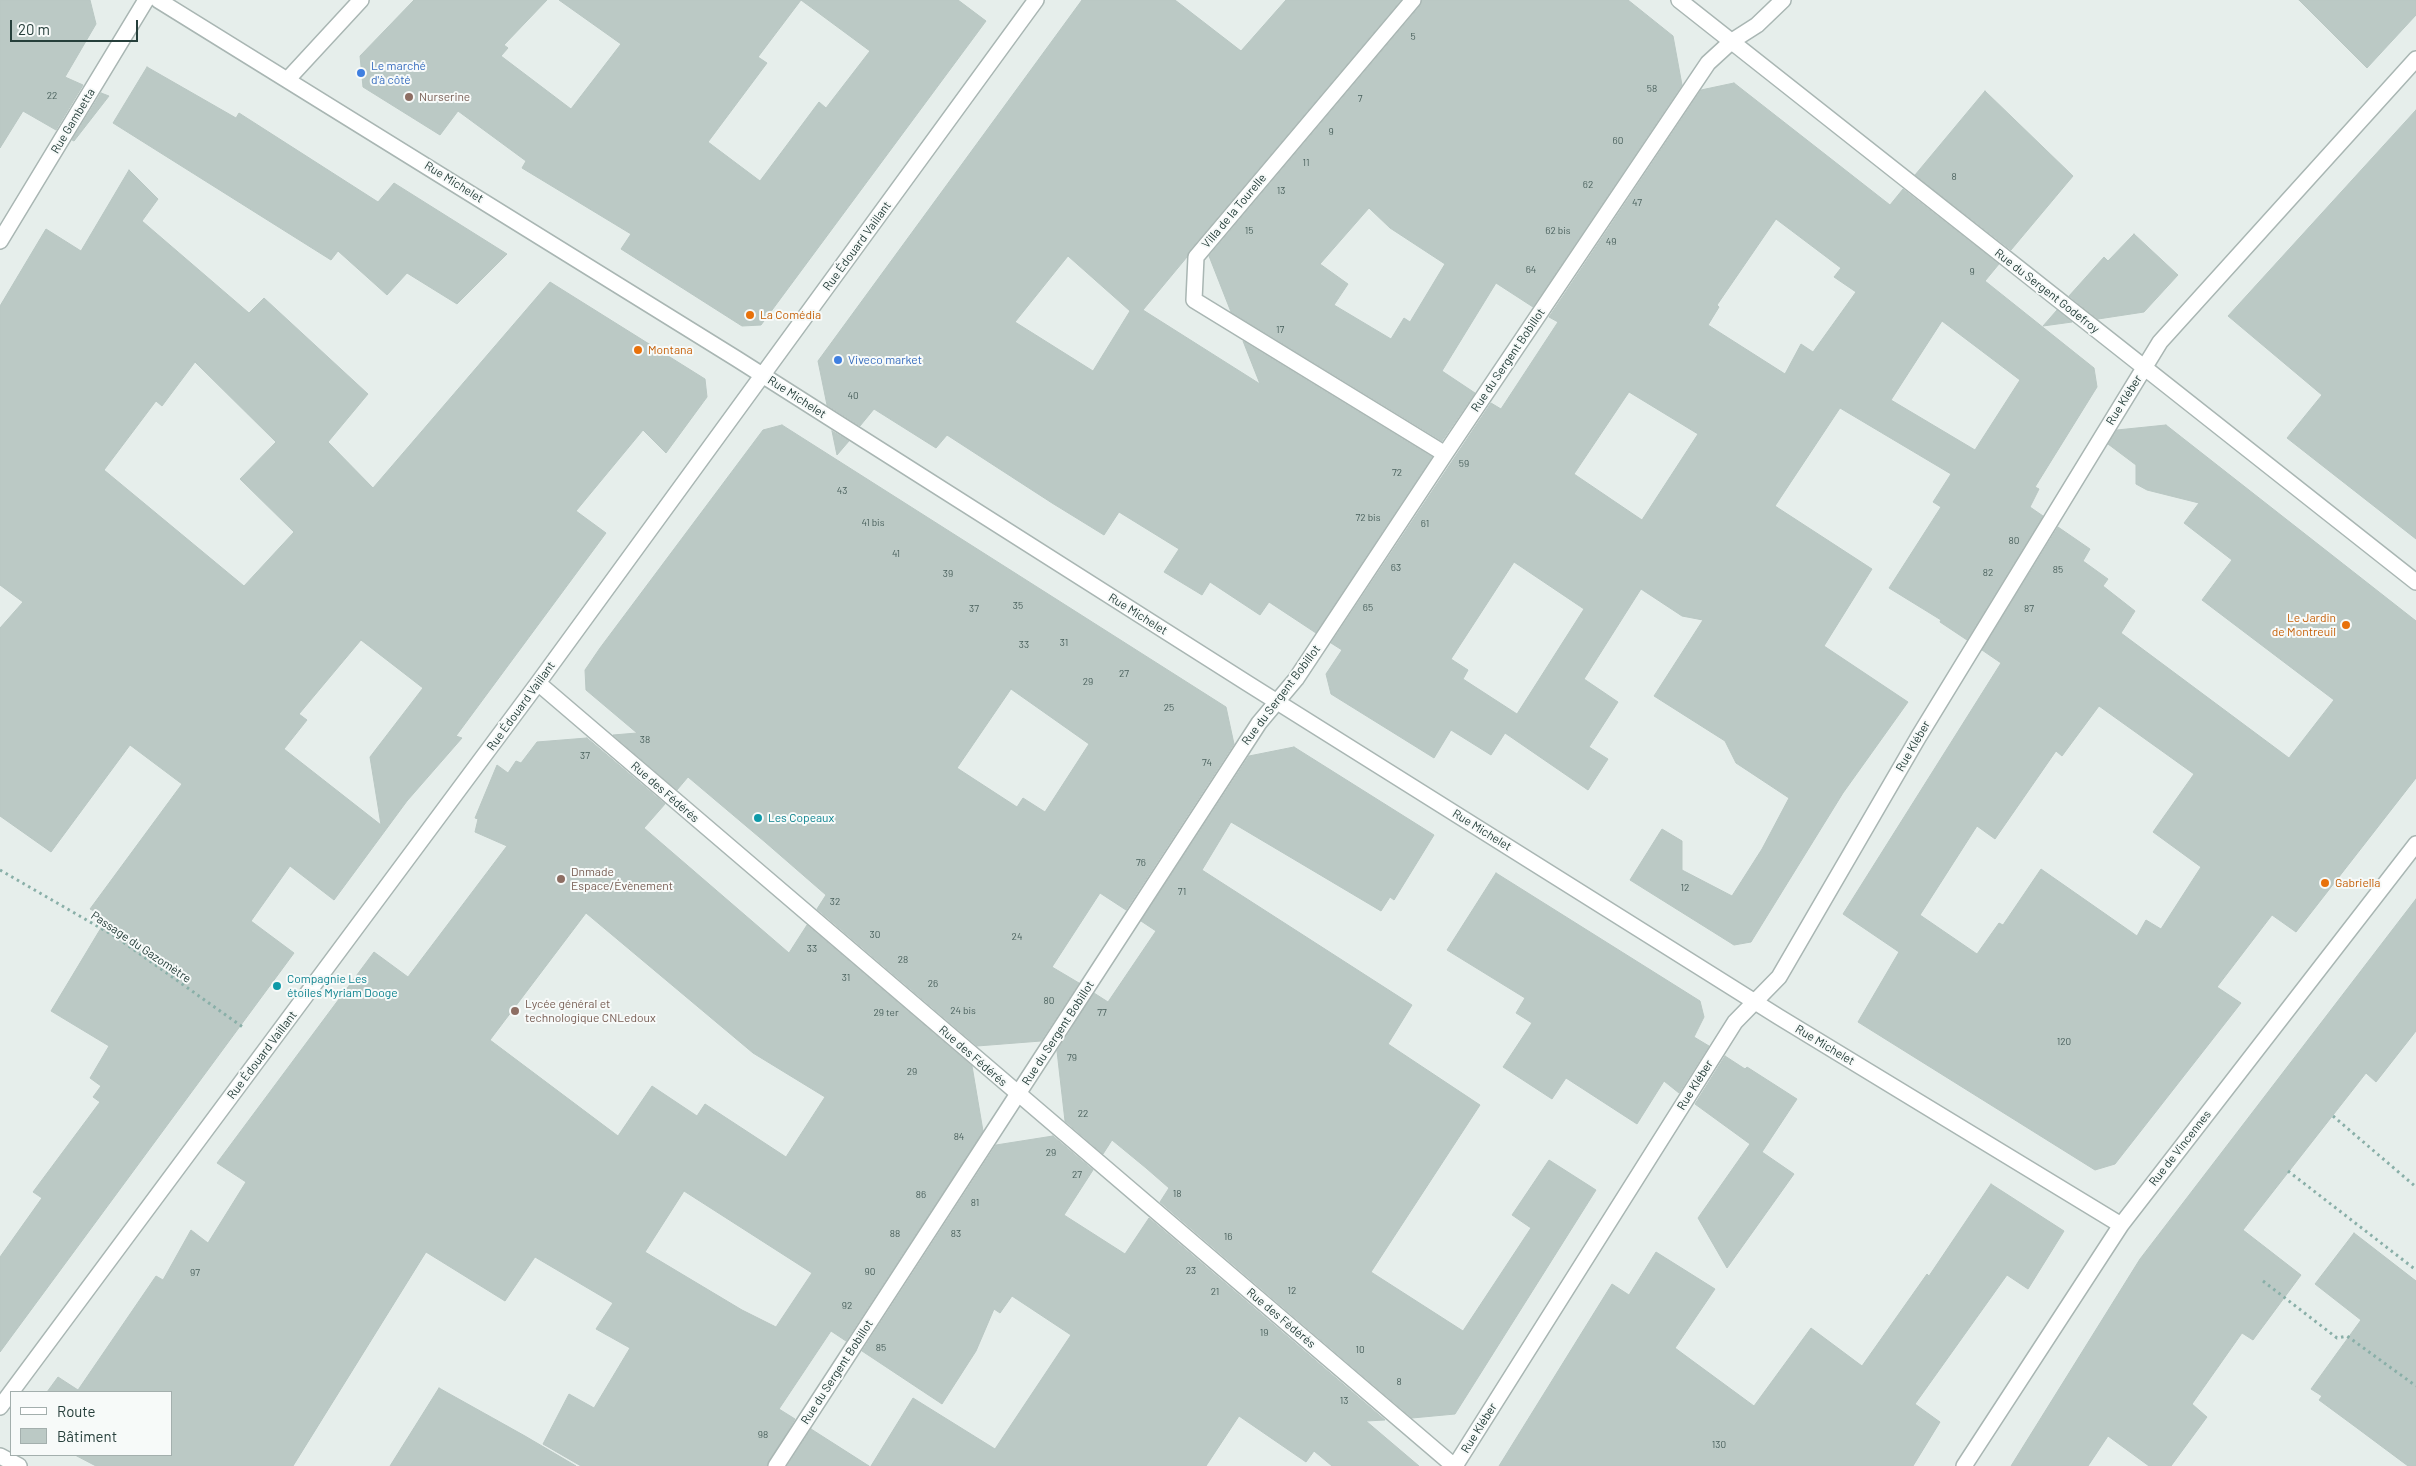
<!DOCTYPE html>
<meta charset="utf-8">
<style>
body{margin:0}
#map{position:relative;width:2416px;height:1466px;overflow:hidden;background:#e6eeeb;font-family:Barlow,sans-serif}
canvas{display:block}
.legend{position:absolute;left:10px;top:1391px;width:162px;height:65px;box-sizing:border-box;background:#f7faf9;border:1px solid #a3afad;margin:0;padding:6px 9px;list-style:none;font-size:15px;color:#263f3b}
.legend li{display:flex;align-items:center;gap:10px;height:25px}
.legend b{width:25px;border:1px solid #a3afad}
.scale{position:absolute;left:10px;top:20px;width:128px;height:22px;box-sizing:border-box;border:2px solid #263f3b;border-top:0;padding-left:6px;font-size:15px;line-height:18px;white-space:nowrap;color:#263f3b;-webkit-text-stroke:4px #f7faf9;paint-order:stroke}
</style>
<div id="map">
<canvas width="2416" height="1466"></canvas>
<ul class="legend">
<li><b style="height:6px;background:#fff"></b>Route</li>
<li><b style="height:14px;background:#bbc9c5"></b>Bâtiment</li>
</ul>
<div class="scale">20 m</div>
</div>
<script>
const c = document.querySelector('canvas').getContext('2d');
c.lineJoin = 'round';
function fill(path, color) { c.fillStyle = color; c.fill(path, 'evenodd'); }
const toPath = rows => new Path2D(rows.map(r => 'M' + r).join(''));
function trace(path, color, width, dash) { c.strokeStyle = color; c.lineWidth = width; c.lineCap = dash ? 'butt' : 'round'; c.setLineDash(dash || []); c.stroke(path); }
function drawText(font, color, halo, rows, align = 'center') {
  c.font = font + ' Barlow,sans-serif'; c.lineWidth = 4; c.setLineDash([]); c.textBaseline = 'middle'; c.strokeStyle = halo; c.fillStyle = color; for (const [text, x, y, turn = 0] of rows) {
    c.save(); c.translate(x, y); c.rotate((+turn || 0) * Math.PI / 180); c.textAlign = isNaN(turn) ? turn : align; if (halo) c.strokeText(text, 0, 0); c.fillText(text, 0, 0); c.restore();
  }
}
const building = toPath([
 [0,0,90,0,96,24,65,77,83,85,56,130,23,111,0,148,0,0],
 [414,0,547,0,504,45,508,48,501,56,571,109,621,44,559,0,958,0,986,21,761,325,742,326,621,249,631,234,522,168,526,161,458,111,440,135,363,87,360,56,414,0],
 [801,0,870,51,826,108,819,102,760,181,708,142,767,63,758,57,801,0],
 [1082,0,1175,0,1241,51,1286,0,1401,0,1189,251,1187,257,1143,310,1260,384,1243,341,1432,457,1316,633,1269,602,1260,615,1210,582,1202,595,1164,572,1179,549,1119,512,1104,535,1052,503,947,435,936,448,874,409,860,426,827,405,818,361,1082,0],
 [1068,256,1130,311,1093,371,1015,322,1068,256],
 [1422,0,1628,0,1673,36,1682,85,1533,307,1496,283,1442,371,1475,393,1442,441,1231,312,1209,256,1420,6,1422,0],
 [1369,208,1390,228,1445,264,1410,322,1404,318,1391,339,1334,305,1348,284,1320,264,1369,208],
 [2299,0,2416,0,2416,15,2367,68,2299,0],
 [147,67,236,118,239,113,378,202,394,183,507,254,457,304,407,273,387,295,338,251,331,260,113,123,147,67],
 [1734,83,1890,205,1903,189,1999,264,1985,281,2094,368,2097,387,2035,487,2039,489,2030,507,2043,516,1967,640,1940,622,1941,620,1889,588,1941,507,1933,502,1951,474,1840,408,1775,506,1872,569,1824,646,1908,702,1843,793,1751,942,1734,945,1630,880,1662,829,1682,841,1682,870,1732,896,1762,849,1789,798,1736,763,1725,741,1654,696,1703,620,1682,616,1641,589,1584,679,1618,702,1589,747,1608,759,1588,790,1505,733,1491,755,1451,730,1434,758,1331,694,1326,674,1342,650,1331,643,1491,403,1501,409,1558,322,1549,317,1701,90,1734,83],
 [1776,219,1841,268,1834,277,1856,292,1813,352,1801,344,1785,374,1708,325,1719,307,1717,305,1776,219],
 [1942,321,2020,380,1975,450,1891,400,1942,321],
 [1629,392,1698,434,1642,520,1574,474,1629,392],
 [1514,562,1584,609,1517,714,1463,679,1468,670,1451,659,1514,562],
 [1985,91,2073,176,2011,250,1915,175,1985,91],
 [101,93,109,96,74,141,72,140,101,93],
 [2416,110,2416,539,2287,438,2322,395,2228,316,2416,110],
 [129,170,158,199,142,221,249,313,264,298,368,394,328,442,373,488,550,282,705,379,707,397,666,453,643,430,576,511,606,533,456,736,462,738,407,801,334,900,290,866,251,921,294,953,0,1352,0,1257,42,1198,33,1192,100,1102,93,1097,101,1086,90,1078,109,1046,51,1011,107,918,90,909,182,784,130,745,51,852,0,816,0,628,23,602,0,585,0,306,46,229,81,251,129,170],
 [195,362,276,442,240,479,294,532,244,586,104,470,156,401,162,406,195,362],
 [361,640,423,688,370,757,381,825,284,749,307,720,299,714,361,640],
 [2134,234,2178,275,2144,312,2098,319,2069,296,2104,257,2108,261,2134,234],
 [2057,310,2072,322,2043,326,2057,310],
 [782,425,1226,707,1234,744,1126,910,1100,893,1052,967,1079,983,1041,1041,977,1046,817,909,826,895,765,842,688,777,677,790,613,735,637,733,586,690,585,670,600,648,763,430,782,425],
 [1011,689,1089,744,1045,812,1023,798,1017,807,957,768,1011,689],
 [2166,425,2416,621,2416,778,2296,932,2272,915,2217,987,2241,1003,2115,1164,2095,1170,1858,1022,1899,952,1843,914,2001,663,1982,650,2058,527,2090,549,2083,561,2108,579,2103,586,2135,611,2121,633,2289,758,2334,700,2202,600,2232,560,2184,523,2199,503,2147,490,2136,484,2136,465,2108,444,2117,430,2166,425],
 [2099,706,2194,774,2153,832,2201,867,2161,929,2146,920,2137,936,2041,869,2003,925,1999,923,1977,954,1920,915,1977,826,1995,839,2056,751,2062,756,2099,706],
 [832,431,849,441,837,455,832,431],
 [587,738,665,804,644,828,789,953,807,925,972,1066,983,1131,846,1341,831,1331,779,1409,795,1419,767,1466,581,1466,543,1444,569,1394,594,1408,630,1348,596,1329,613,1303,535,1257,505,1301,426,1252,293,1466,96,1466,75,1455,171,1455,171,1392,47,1392,58,1377,78,1390,156,1276,163,1280,191,1230,208,1243,246,1182,217,1163,374,952,408,977,507,846,475,832,478,819,475,818,497,765,508,773,516,761,521,763,537,742,587,738],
 [586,913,753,1053,825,1097,786,1157,705,1104,697,1116,652,1086,618,1136,490,1040,586,913],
 [684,1191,812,1273,776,1327,742,1310,645,1252,684,1191],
 [1294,747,1434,835,1394,900,1390,897,1381,911,1231,822,1202,870,1412,1005,1388,1044,1480,1105,1371,1272,1463,1331,1531,1228,1512,1215,1549,1160,1596,1190,1455,1414,1412,1418,1160,1202,1169,1188,1146,1168,1112,1140,1103,1154,1065,1121,1057,1051,1094,993,1108,1002,1156,931,1141,921,1249,756,1294,747],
 [1496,873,1700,1001,1704,1017,1694,1037,1709,1046,1679,1093,1664,1081,1637,1124,1566,1078,1552,1099,1503,1067,1532,1023,1516,1013,1525,998,1447,950,1496,873],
 [2416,899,2416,1031,2376,1082,2366,1073,2243,1230,2301,1275,2253,1340,2242,1333,2192,1404,2207,1417,2171,1466,2149,1466,2108,1436,2088,1466,2011,1466,2140,1259,2416,899],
 [1725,1056,1745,1069,1747,1067,1797,1099,1762,1152,1794,1174,1727,1268,1698,1218,1750,1144,1695,1104,1725,1056],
 [1053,1136,1093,1170,1064,1215,1125,1254,1149,1218,1385,1420,1366,1421,1419,1466,1332,1466,1314,1451,1306,1462,1239,1416,1206,1466,871,1466,913,1398,995,1449,1071,1335,1012,1296,1000,1313,994,1309,976,1351,942,1404,862,1351,996,1145,1053,1136],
 [1991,1184,2064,1231,2028,1289,2007,1275,1915,1404,1940,1422,1913,1466,1499,1466,1612,1284,1629,1295,1656,1252,1715,1289,1675,1348,1754,1406,1811,1328,1862,1366,1927,1274,1929,1276,1991,1184],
 [2354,1233,2416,1281,2416,1466,2408,1466,2357,1428,2319,1400,2322,1396,2311,1389,2361,1320,2315,1284,2354,1233],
 [439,1388,525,1436,576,1466,390,1466,439,1388],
 [811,1429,869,1466,787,1466,811,1429]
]);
fill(building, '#bbc9c5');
trace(building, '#b9c7c3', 1);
const minor = toPath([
 [158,0,737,359,1247,683,1779,1017,2121,1225],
 [1413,0,1196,257,1194,300,1445,454],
 [1679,0,2416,582],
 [288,79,361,0],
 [0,241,146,0],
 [538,683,1454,1466],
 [0,1407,538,683,1036,0],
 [0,1456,19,1466],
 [776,1466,1259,723,1296,679,1445,454,1708,63,1732,41,1757,25,1783,0],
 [1455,1466,1735,1022,1779,977,1919,736,2160,342,2416,59],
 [1964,1466,2121,1225,2416,844]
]);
trace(minor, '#a9b6b3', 18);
trace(toPath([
 [0,870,116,937,244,1028],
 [2333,1116,2416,1187],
 [2288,1171,2416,1270],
 [2263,1281,2337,1338,2347,1336,2416,1386]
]), '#89afa8', 3, [2.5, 4]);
trace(minor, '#fff', 15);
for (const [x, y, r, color] of [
 [361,73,5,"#3f7fe0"],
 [409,97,5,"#8d6e63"],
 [750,315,5,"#e8710a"],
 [638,350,5,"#e8710a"],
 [838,360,5,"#3f7fe0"],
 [2346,625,5,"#e8710a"],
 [758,818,5,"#0f9aa8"],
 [561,879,5,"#8d6e63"],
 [2325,883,5,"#e8710a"],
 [277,986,5,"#0f9aa8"],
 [515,1011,5,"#8d6e63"]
]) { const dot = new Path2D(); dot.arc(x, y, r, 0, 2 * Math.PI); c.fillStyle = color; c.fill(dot); trace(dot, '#f7faf9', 2); }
drawText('10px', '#4b625e', null, [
 ["5",1413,37],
 ["58",1652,89],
 ["22",52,96],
 ["7",1360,99],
 ["9",1331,132],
 ["60",1618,141],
 ["11",1306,163],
 ["8",1954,177],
 ["62",1588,185],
 ["13",1281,191],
 ["47",1637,203],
 ["15",1249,231],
 ["62 bis",1558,231],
 ["49",1611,242],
 ["64",1531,270],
 ["9",1972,272],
 ["17",1280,330],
 ["40",853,396],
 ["59",1464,464],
 ["72",1397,473],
 ["43",842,491],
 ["72 bis",1368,518],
 ["41 bis",873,523],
 ["61",1425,524],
 ["80",2014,541],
 ["41",896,554],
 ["63",1396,568],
 ["85",2058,570],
 ["82",1988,573],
 ["39",948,574],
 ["35",1018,606],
 ["65",1368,608],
 ["37",974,609],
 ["87",2029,609],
 ["31",1064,643],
 ["33",1024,645],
 ["27",1124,674],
 ["29",1088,682],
 ["25",1169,708],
 ["38",645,740],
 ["37",585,756],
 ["74",1207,763],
 ["76",1141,863],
 ["12",1685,888],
 ["71",1182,892],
 ["32",835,902],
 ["30",875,935],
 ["24",1017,937],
 ["33",812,949],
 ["28",903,960],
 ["31",846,978],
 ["26",933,984],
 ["80",1049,1001],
 ["24 bis",963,1011],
 ["29 ter",886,1013],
 ["77",1102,1013],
 ["120",2064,1042],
 ["79",1072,1058],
 ["29",912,1072],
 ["22",1083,1114],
 ["84",959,1137],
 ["29",1051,1153],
 ["27",1077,1175],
 ["18",1177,1194],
 ["86",921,1195],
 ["81",975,1203],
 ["88",895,1234],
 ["83",956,1234],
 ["16",1228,1237],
 ["23",1191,1271],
 ["90",870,1272],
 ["97",195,1273],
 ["12",1292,1291],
 ["21",1215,1292],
 ["92",847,1306],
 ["19",1264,1333],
 ["85",881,1348],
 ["10",1360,1350],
 ["8",1399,1382],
 ["13",1344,1401],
 ["98",763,1435],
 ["130",1719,1445]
]);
drawText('12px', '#366cbe', '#f7faf9', [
 ["Le marché",371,66],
 ["d'à côté",371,80],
 ["Viveco market",848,360]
], 'left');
drawText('12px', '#785e54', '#f7faf9', [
 ["Nurserine",419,97],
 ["Dnmade",571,872],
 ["Espace/Évènement",571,886],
 ["Lycée général et",525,1004],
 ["technologique CNLedoux",525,1018]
], 'left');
drawText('12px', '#263f3b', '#f7faf9', [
 ["Rue Gambetta",73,121,-59],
 ["Rue Michelet",454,182,32],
 ["Villa de la Tourelle",1234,211,-50],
 ["Rue Édouard Vaillant",857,246,-54],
 ["Rue du Sergent Godefroy",2047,291,38],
 ["Rue du Sergent Bobillot",1508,360,-56],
 ["Rue Michelet",797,397,33],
 ["Rue Kléber",2124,400,-58],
 ["Rue Michelet",1138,614,32],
 ["Rue du Sergent Bobillot",1281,695,-53],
 ["Rue Édouard Vaillant",521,706,-54],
 ["Rue Kléber",1913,746,-60],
 ["Rue des Fédérés",665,792,41],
 ["Rue Michelet",1482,830,32],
 ["Passage du Gazomètre",141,947,34],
 ["Rue du Sergent Bobillot",1058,1033,-57],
 ["Rue Michelet",1825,1045,31],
 ["Rue Édouard Vaillant",262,1055,-53],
 ["Rue des Fédérés",973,1056,41],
 ["Rue Kléber",1695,1085,-58],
 ["Rue de Vincennes",2180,1148,-52],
 ["Rue des Fédérés",1281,1318,40],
 ["Rue du Sergent Bobillot",837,1372,-57],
 ["Rue Kléber",1479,1428,-58]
]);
drawText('12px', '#c56008', '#f7faf9', [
 ["La Comédia",760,315],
 ["Montana",648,350],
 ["Le Jardin",2336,618,"right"],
 ["de Montreuil",2336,632,"right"],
 ["Gabriella",2335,883]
], 'left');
drawText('12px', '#0d838f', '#f7faf9', [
 ["Les Copeaux",768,818],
 ["Compagnie Les",287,979],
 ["étoiles Myriam Dooge",287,993]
], 'left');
</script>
